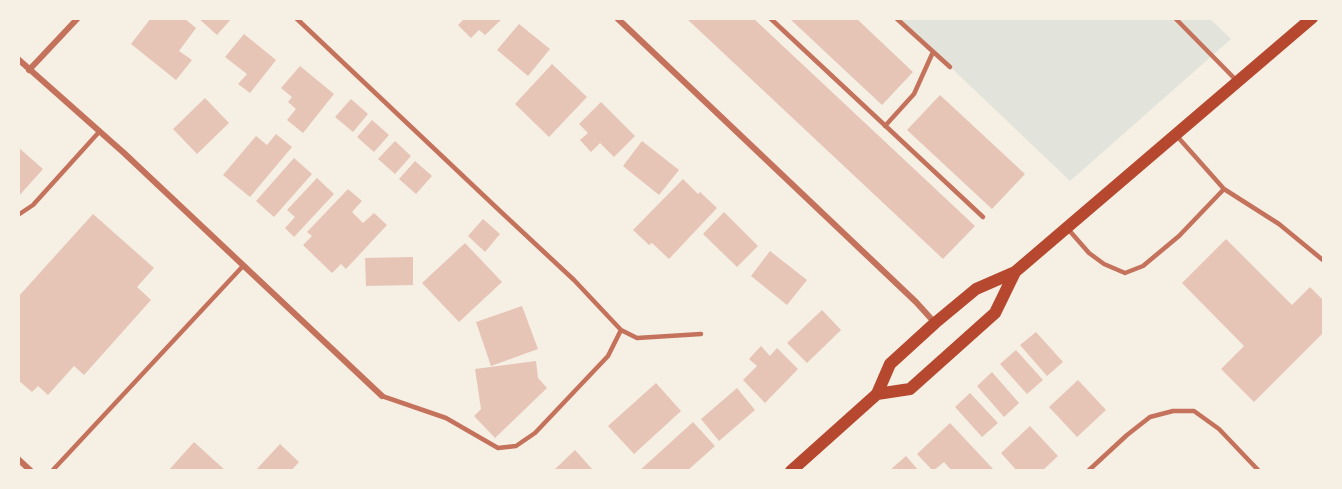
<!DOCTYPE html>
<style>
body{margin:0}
#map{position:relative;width:1342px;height:489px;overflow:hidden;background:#f6efe4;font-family:"DM Sans",sans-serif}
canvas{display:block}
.frame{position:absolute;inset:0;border:20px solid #f6efe4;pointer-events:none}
</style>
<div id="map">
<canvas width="1342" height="489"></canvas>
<div class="frame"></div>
</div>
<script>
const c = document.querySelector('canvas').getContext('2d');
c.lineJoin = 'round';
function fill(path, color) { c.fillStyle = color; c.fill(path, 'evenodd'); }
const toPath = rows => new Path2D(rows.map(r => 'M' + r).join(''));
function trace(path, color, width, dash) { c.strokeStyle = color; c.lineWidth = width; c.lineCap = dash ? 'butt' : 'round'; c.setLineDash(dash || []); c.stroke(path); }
fill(toPath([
 [899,18,1209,18,1231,39,1070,181]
]), '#e2e4dc');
fill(toPath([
 [151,18,184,18,196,28,179,51,192,60,176,80,131,44],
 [198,18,232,18,217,35],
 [465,18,503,18,485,35,479,30,471,38,458,25],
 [686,18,753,18,975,226,943,259],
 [789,18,856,18,913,72,882,105],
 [519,24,550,49,528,76,497,50],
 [244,34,276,60,250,93,238,84,247,74,225,57],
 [552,64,587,97,549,137,515,104],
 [300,66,334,94,303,133,287,120,296,109,288,102,292,97,281,88],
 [940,95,1025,174,992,209,907,130],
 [205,98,229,123,197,154,173,129],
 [351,99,368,114,353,132,335,117],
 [601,102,635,136,614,157,600,143,591,152,580,140,588,133,579,124],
 [372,120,389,135,374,152,357,137],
 [276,134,292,147,250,197,223,175,256,136,267,145],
 [395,141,411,156,395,174,378,159],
 [642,141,679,170,659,195,623,166],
 [18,147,43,169,18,197],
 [294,158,312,174,274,217,256,201],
 [415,161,432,176,416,194,399,179],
 [317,178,334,194,294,237,285,228,295,217,287,210],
 [683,179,698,194,700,192,717,208,669,259,652,243,649,245,633,230],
 [348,189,362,201,352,212,363,223,374,213,387,225,346,269,341,264,332,273,303,245,312,236,307,232],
 [724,212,758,246,737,267,703,234],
 [93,214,154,268,137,287,151,300,84,375,74,366,48,395,38,386,32,392,18,380,18,297],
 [483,219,500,234,485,252,468,236],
 [1226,239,1292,305,1310,287,1324,301,1324,332,1254,402,1221,369,1244,346,1182,283],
 [465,243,502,282,459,322,422,283],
 [770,251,807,280,787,305,751,276],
 [413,257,413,285,366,286,365,258],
 [522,306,538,349,491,366,476,322],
 [822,310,841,330,807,363,787,343],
 [1036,332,1063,362,1047,376,1020,345],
 [761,346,770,356,777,348,798,369,765,403,743,380,757,366,749,359],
 [1016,350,1043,380,1027,394,1000,364],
 [536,361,538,378,547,388,495,438,474,416,481,409,475,369],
 [992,372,1019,403,1004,417,977,386],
 [1078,380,1106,410,1077,437,1049,407],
 [656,383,681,411,634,454,608,426],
 [737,388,755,410,719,441,701,419],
 [970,393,998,423,982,437,955,407],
 [693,422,715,446,687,471,639,471],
 [950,423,995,471,952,471,944,462,933,471,917,454],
 [1030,426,1058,456,1042,471,1017,471,1001,453],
 [194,442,226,471,168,471],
 [280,444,299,462,291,471,255,471],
 [575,450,594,471,553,471],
 [906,456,919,471,891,471,890,470]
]), '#e6c5b7');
trace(toPath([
 [296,18,500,211,574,280,621,330,637,338,701,334],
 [770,18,983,217],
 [896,18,950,67],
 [1175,18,1236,80],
 [885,126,914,94,933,52],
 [1176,135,1224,189,1279,224,1324,261],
 [18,215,33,205,99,132],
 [1068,229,1089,253,1104,264,1125,273,1143,266,1179,236,1224,189],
 [382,396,446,418,498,448,516,446,535,433,608,356,621,330],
 [52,471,243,266],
 [1088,471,1127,435,1150,417,1173,411,1194,411,1219,429,1259,471]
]), '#c5725c', 4.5);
trace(toPath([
 [617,18,916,302,935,323],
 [18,59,124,153,382,396],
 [29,70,78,18],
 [18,459,31,471]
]), '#c5725c', 6);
trace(toPath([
 [877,394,910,389,995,313,1015,272],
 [791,471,877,394,890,364,935,323,976,289,1015,272,1312,18]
]), '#b5482f', 12);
</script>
